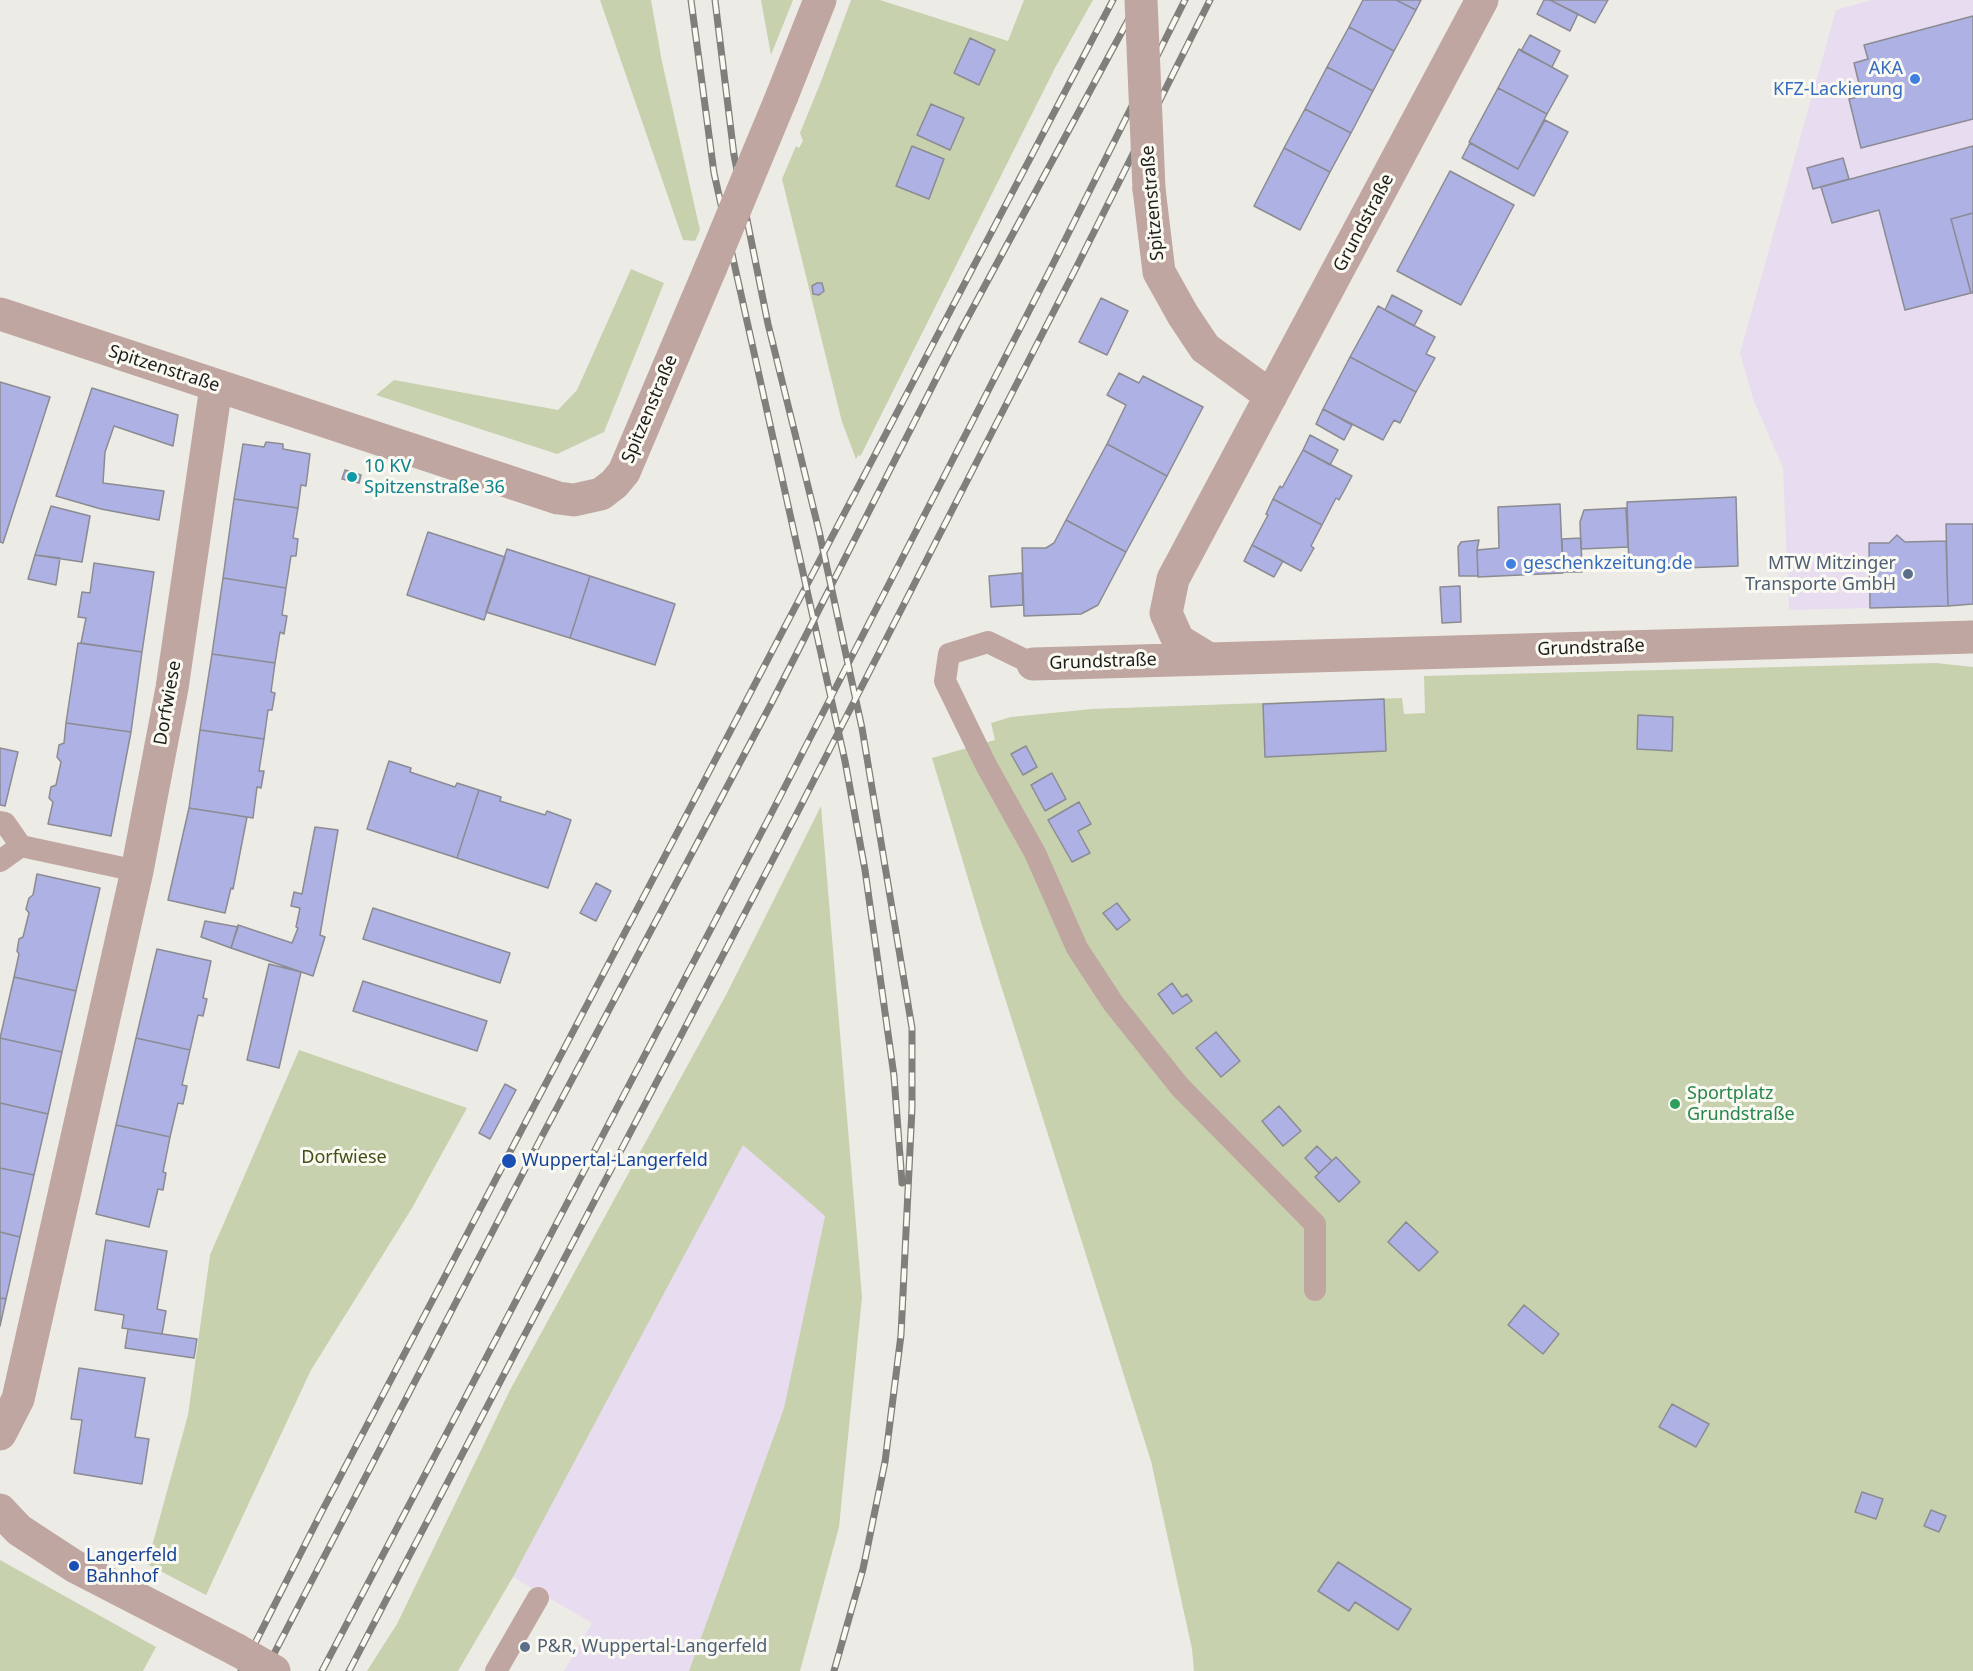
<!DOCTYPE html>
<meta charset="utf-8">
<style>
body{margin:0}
canvas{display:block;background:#edebe5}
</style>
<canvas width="1973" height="1671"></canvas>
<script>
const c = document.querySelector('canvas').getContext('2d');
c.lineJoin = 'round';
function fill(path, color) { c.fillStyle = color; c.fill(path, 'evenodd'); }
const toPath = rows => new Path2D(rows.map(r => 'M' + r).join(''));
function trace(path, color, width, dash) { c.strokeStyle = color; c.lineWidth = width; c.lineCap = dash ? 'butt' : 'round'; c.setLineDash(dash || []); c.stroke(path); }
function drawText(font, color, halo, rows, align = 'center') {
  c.font = font + ' "Noto Sans",sans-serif'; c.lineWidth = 6; c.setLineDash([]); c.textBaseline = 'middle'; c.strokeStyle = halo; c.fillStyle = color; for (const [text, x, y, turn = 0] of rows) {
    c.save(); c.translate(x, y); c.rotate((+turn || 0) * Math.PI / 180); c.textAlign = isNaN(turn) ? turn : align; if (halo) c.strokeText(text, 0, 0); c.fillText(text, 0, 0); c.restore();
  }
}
fill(toPath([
 [1872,0,1973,0,1973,524,1946,525,1948,606,1789,610,1783,468,1753,399,1740,353,1836,10],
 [743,1144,825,1216,784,1408,689,1671,564,1671,592,1623,513,1577]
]), '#e8dcf1');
fill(toPath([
 [600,0,651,0,662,62,700,230,695,241,683,240],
 [761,0,793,0,771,55],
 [851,0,880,0,1008,41,1024,0,1093,0,1055,68,860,457,859,454,856,459,842,422,782,179,796,146,799,148,803,141,800,133,822,79],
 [631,269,664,283,604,432,557,454,376,395,394,380,558,410,577,390],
 [1936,663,1973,667,1973,1671,1194,1671,1192,1649,1151,1461,981,922,932,758,995,740,991,723,1011,717,1092,709,1402,698,1404,714,1425,713,1424,676],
 [821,806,862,1297,839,1527,800,1671,689,1671,784,1408,825,1216,743,1145,513,1577,458,1671,367,1671,397,1624,510,1390,726,995],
 [299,1050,467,1108,412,1208,311,1370,206,1595,147,1564,188,1415,210,1255],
 [0,1560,156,1647,143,1671,0,1671]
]), '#c8d1ae');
const building = toPath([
 [1363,0,1396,0,1416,10,1394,51,1349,27,1363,0],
 [1396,0,1421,0,1416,10,1396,0],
 [1544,0,1550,0,1578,14,1570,31,1537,14,1544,0],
 [1550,0,1608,0,1595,23,1550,0],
 [1973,16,1973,119,1861,148,1849,99,1862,96,1854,63,1868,59,1864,45,1973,16],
 [1349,27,1394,51,1373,91,1327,67,1349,27],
 [1530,35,1560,51,1552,67,1521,51,1530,35],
 [970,38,995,50,979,85,954,73,970,38],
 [1519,49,1568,76,1547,114,1498,88,1519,49],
 [1327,67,1373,91,1351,133,1305,109,1327,67],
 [1498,88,1547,114,1518,169,1469,142,1498,88],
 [931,104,964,118,950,150,917,135,931,104],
 [1305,109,1351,133,1330,172,1284,148,1305,109],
 [1545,120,1568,132,1534,196,1462,158,1470,143,1518,169,1545,120],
 [912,146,944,159,929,199,896,186,912,146],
 [1973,146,1973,213,1951,219,1971,293,1905,310,1879,210,1832,223,1821,187,1973,146],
 [1284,148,1330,172,1300,230,1254,206,1284,148],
 [1843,158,1849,179,1813,189,1807,168,1843,158],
 [1450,171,1514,205,1461,305,1397,271,1450,171],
 [1973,213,1973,293,1971,293,1951,219,1973,213],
 [817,283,822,283,824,291,819,295,813,294,812,286,817,283],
 [1392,295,1422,311,1414,326,1385,310,1392,295],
 [1101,298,1128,311,1107,355,1079,342,1101,298],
 [1378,306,1435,337,1426,354,1435,358,1416,392,1350,357,1378,306],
 [1350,357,1416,392,1400,423,1394,420,1383,440,1323,409,1350,357],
 [1119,373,1139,383,1143,376,1203,407,1167,476,1107,444,1126,405,1107,395,1119,373],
 [0,382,50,397,3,543,0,542,0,382],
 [92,388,178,415,173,446,114,426,105,452,103,483,164,491,159,520,101,509,56,496,92,388],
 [1323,409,1352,425,1344,440,1316,424,1323,409],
 [1310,435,1338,450,1330,465,1303,450,1310,435],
 [266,442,283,444,283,449,310,454,306,486,301,485,298,508,234,499,243,444,264,447,266,442],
 [1107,444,1167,476,1126,552,1066,520,1107,444],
 [1303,450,1352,476,1339,500,1336,498,1322,525,1273,499,1280,486,1282,488,1303,450],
 [345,470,361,475,359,483,342,479,345,470],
 [1736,497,1738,566,1629,570,1627,502,1736,497],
 [234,499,298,508,293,538,298,539,296,556,291,556,286,588,223,578,234,499],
 [1273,499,1322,525,1311,546,1314,548,1301,571,1252,545,1268,515,1266,514,1273,499],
 [1560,504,1563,573,1478,577,1477,550,1499,548,1498,507,1560,504],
 [51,506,90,516,82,562,35,555,51,506],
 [1626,508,1628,547,1581,549,1580,522,1584,510,1626,508],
 [1066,520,1126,552,1098,605,1081,614,1024,616,1022,548,1046,548,1054,543,1066,520],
 [1946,524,1973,524,1973,604,1948,606,1946,524],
 [428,532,505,557,484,620,407,595,428,532],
 [1897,535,1905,542,1946,541,1948,606,1870,608,1869,543,1889,543,1897,535],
 [1581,538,1582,572,1563,572,1562,539,1581,538],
 [1479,540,1477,550,1478,576,1459,576,1458,547,1461,542,1479,540],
 [1252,545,1283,561,1274,577,1244,561,1252,545],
 [507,549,590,576,570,638,486,612,507,549],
 [35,555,60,558,56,585,28,579,35,555],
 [94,563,154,572,142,652,81,643,86,618,78,617,82,592,90,593,94,563],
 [1022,573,1023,605,991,607,989,576,1022,573],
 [590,576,675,604,655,665,570,638,590,576],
 [223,578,286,588,282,615,287,616,284,634,280,632,275,663,212,654,223,578],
 [1460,586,1461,622,1442,623,1440,587,1460,586],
 [78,643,142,652,131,732,66,723,78,643],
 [212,654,275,663,271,692,275,693,272,710,268,710,264,739,200,730,212,654],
 [1384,699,1386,751,1265,757,1263,704,1384,699],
 [1638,715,1673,717,1672,751,1637,749,1638,715],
 [66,723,131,732,111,836,48,824,53,802,49,798,51,787,56,785,61,762,57,757,59,745,64,743,66,723],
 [200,730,264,739,259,771,264,771,261,788,257,787,253,818,189,808,200,730],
 [1026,746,1037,767,1023,775,1011,754,1026,746],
 [0,748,18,752,5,806,0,805,0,748],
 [389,761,411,768,410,772,455,787,457,783,479,790,457,858,367,829,389,761],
 [1052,773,1066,799,1045,811,1031,785,1052,773],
 [479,790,501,797,500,801,545,815,547,811,571,820,548,888,457,858,479,790],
 [1079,802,1091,824,1078,831,1090,853,1072,862,1048,820,1079,802],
 [189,808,247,817,233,889,231,888,225,913,168,900,189,808],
 [315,827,338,830,320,935,325,937,313,976,231,948,238,925,292,943,298,928,296,927,300,908,291,906,294,892,302,894,315,827],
 [37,874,100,888,76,991,14,977,19,954,17,951,19,939,23,937,29,913,26,909,29,898,33,895,37,874],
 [596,883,611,891,596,921,580,913,596,883],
 [1117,903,1130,920,1117,930,1103,913,1117,903],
 [373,908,510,953,500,983,363,939,373,908],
 [205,921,238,927,231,948,201,937,205,921],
 [157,949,211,961,203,998,207,999,203,1016,198,1015,190,1050,136,1038,157,949],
 [269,964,301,972,279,1068,247,1060,269,964],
 [14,977,76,991,62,1052,0,1038,14,977],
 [363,981,487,1021,477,1051,353,1011,363,981],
 [1172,983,1182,997,1187,994,1192,1001,1173,1014,1158,994,1172,983],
 [1216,1032,1240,1061,1221,1077,1196,1048,1216,1032],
 [0,1038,62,1052,48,1114,0,1103,0,1038],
 [136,1038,190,1050,182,1085,187,1086,183,1104,178,1103,170,1137,116,1125,136,1038],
 [505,1084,516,1090,490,1139,479,1133,505,1084],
 [0,1103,48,1114,34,1175,0,1168,0,1103],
 [1279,1106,1301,1131,1283,1146,1262,1121,1279,1106],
 [116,1125,170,1137,163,1172,166,1173,163,1190,158,1189,149,1227,96,1214,116,1125],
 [1317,1146,1332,1161,1319,1173,1305,1158,1317,1146],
 [1336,1157,1360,1182,1339,1202,1315,1177,1336,1157],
 [0,1168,34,1175,20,1237,0,1232,0,1168],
 [1406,1222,1438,1252,1419,1271,1388,1242,1406,1222],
 [0,1232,20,1237,6,1299,0,1298,0,1232],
 [106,1240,167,1251,157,1309,166,1311,162,1334,122,1328,124,1315,95,1310,106,1240],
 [0,1298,6,1299,0,1326,0,1298],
 [1524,1305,1559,1334,1543,1354,1508,1325,1524,1305],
 [128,1329,197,1339,194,1358,125,1348,128,1329],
 [79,1368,145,1378,135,1437,149,1439,142,1484,74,1473,82,1420,71,1419,79,1368],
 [1672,1404,1709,1424,1696,1447,1659,1427,1672,1404],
 [1862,1492,1883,1499,1876,1519,1855,1512,1862,1492],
 [1931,1510,1946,1516,1939,1532,1924,1526,1931,1510],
 [1338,1562,1411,1609,1398,1630,1355,1602,1349,1611,1318,1591,1338,1562]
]);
fill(building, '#aeb1e3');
trace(building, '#8b8b92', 1.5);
trace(toPath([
 [1033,664,988,642,949,654,945,681,986,765,1035,853,1077,948,1113,1003,1180,1087,1315,1224,1315,1290],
 [0,822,5,823,21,846,137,871],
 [0,861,21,846],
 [496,1671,538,1598]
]), '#c0a6a0', 22);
trace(toPath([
 [1482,0,1173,579,1166,613,1178,640,1209,659,1973,637],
 [782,96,820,0],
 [1149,189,1159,272,1183,315,1205,348,1271,396],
 [0,314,558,498,574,500,601,494,614,484,624,472,711,267],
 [1033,664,1209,659],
 [0,1434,18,1399,137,871,172,688,216,387]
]), '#c0a6a0', 33);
trace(toPath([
 [0,1510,19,1530,74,1566,237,1650]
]), '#c0a6a0', 33);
const rail = toPath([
 [691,0,714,173,845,761,865,870,894,1076,902,1183],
 [715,0,734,155,768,324,819,531,862,728,912,1028,912,1108,901,1335,885,1462,863,1569,834,1671],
 [241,1671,320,1515,1113,0],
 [265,1671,541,1138,772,702,961,330,1139,0],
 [322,1671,770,816,1051,268,1185,0],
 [349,1671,794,819,1076,268,1210,0]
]);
trace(rail, '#817f7b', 7);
trace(rail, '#faf9f2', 4.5, [14]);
trace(toPath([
 [1141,0,1149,189],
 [711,267,782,96]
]), '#c0a6a0', 33);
trace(toPath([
 [237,1650,274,1671]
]), '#c0a6a0', 33);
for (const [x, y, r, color] of [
 [1915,79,6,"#3f7fe0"],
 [352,477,6,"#0f9aa8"],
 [1511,564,6,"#3f7fe0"],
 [1908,574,6,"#5c6f8a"],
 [1675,1104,6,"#2e9e5b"],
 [509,1161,8,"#1a4fb4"],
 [74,1566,6,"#1a4fb4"],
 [525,1647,6,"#5c6f8a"]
]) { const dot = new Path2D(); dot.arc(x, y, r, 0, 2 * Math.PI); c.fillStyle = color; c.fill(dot); trace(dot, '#faf9f2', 2); }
drawText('18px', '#366cbe', '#faf9f2', [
 ["AKA",1903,69],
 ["KFZ-Lackierung",1903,90],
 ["geschenkzeitung.de",1523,564,"left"]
], 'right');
drawText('18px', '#1d1c1a', '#faf9f2', [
 ["Spitzenstraße",1153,203,-95],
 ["Grundstraße",1364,223,-62],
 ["Spitzenstraße",164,369,18],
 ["Spitzenstraße",650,409,-67],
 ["Grundstraße",1591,648,-2],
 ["Grundstraße",1103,662,-2],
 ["Dorfwiese",168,703,-80]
]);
drawText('18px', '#0d838f', '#faf9f2', [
 ["10 KV",364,467],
 ["Spitzenstraße 36",364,488]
], 'left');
drawText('18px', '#4e5e75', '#faf9f2', [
 ["MTW Mitzinger",1896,564],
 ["Transporte GmbH",1896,585],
 ["P&R, Wuppertal-Langerfeld",537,1647,"left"]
], 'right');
drawText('18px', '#27864d', '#faf9f2', [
 ["Sportplatz",1687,1094],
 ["Grundstraße",1687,1115]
], 'left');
drawText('18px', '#434f15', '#faf9f2', [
 ["Dorfwiese",344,1158]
]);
drawText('18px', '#164399', '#faf9f2', [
 ["Wuppertal-Langerfeld",522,1161],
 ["Langerfeld",86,1556],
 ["Bahnhof",86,1577]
], 'left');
</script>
